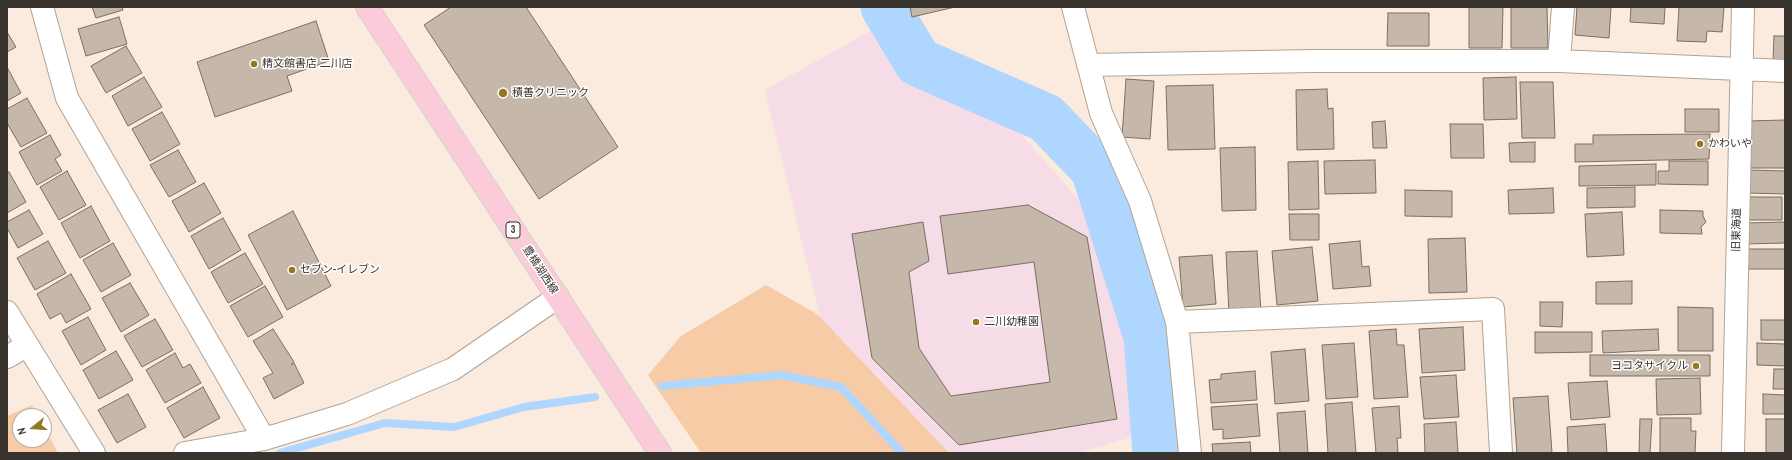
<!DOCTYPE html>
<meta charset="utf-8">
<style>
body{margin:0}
#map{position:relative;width:1792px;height:460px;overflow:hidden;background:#faebde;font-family:"Archivo Narrow",sans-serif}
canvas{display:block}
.frame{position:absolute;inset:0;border:8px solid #39332e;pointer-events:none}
.north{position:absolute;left:12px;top:408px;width:40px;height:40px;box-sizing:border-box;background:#fff;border:1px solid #b0adab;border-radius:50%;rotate:253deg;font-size:11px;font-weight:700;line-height:16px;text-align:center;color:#39332e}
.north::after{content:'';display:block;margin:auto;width:14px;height:18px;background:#96771f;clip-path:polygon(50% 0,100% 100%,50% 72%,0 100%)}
</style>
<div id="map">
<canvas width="1792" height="460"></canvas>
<div class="frame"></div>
<div class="north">N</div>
</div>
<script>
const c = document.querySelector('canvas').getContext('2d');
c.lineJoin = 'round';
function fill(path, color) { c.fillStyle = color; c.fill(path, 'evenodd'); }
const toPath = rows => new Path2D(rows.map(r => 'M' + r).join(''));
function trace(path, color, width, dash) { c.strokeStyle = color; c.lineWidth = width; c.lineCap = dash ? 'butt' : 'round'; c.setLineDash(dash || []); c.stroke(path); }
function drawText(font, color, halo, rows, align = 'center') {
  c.font = font + ' "Archivo Narrow","Noto Sans JP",sans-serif'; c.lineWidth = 3; c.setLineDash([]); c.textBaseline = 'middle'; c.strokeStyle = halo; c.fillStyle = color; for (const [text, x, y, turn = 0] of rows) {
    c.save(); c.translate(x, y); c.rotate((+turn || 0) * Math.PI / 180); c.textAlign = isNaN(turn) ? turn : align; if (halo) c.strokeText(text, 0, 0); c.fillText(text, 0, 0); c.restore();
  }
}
fill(toPath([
 [872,30,1007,118,1087,209,1130,331,1139,435,1077,453,934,453,828,351,765,90]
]), '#f5dce7');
fill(toPath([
 [766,285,817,314,949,453,701,453,648,375,681,336],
 [32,405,38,416,20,416,20,440,44,440,44,427,58,453,7,453,7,416]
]), '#f6cba6');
trace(toPath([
 [662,386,782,375,841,387,902,453],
 [280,453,385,423,454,427,524,407,595,397]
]), '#aed6fe', 8);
trace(toPath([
 [885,7,918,62,1046,118,1095,169,1148,336,1157,453]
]), '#aed6fe', 49);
const building = toPath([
 [92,7,122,7,123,10,96,18,92,7],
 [451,7,526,7,618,147,539,199,424,25,451,7],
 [910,7,955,7,912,17,910,7],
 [1469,7,1503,7,1502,48,1469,48,1469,7],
 [1511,7,1547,7,1548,48,1511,48,1511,7],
 [1577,7,1611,7,1609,38,1575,35,1577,7],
 [1631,7,1665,7,1664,24,1630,22,1631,7],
 [1679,7,1724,7,1722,32,1707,31,1706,42,1677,41,1679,7],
 [1388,13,1429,13,1429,46,1387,46,1388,13],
 [119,17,127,44,86,56,78,29,119,17],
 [316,21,329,61,287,76,292,91,215,117,197,62,316,21],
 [7,32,16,47,7,52,7,32],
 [1774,36,1785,36,1785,61,1773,60,1774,36],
 [126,46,142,73,106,93,91,66,126,46],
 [7,67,21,93,7,101,7,67],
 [144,77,162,107,128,126,112,96,144,77],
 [1516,77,1517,119,1484,120,1483,78,1516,77],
 [1126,79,1154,81,1150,139,1122,137,1126,79],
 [1520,82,1553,82,1555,138,1522,138,1520,82],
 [1213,85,1215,149,1168,150,1166,86,1213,85],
 [1327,89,1328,109,1333,108,1334,149,1297,150,1296,90,1327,89],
 [27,98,47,133,21,147,7,123,7,109,27,98],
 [1685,109,1719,109,1719,132,1685,132,1685,109],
 [162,112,180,144,150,161,132,129,162,112],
 [1785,120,1785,168,1749,168,1748,121,1785,120],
 [1385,121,1387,148,1373,148,1372,122,1385,121],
 [1450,124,1483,124,1484,158,1451,158,1450,124],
 [1710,134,1709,159,1575,162,1575,144,1593,144,1593,135,1710,134],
 [50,135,61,155,55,159,62,171,37,185,19,152,50,135],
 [1535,142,1535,162,1510,162,1509,143,1535,142],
 [1255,147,1256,210,1222,211,1220,148,1255,147],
 [178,150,196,182,169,197,150,165,178,150],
 [1375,160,1376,193,1325,194,1324,161,1375,160],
 [1318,161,1319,209,1289,210,1288,162,1318,161],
 [1669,161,1708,161,1708,185,1658,184,1658,171,1669,171,1669,161],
 [1656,164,1656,185,1579,186,1579,166,1656,164],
 [1749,170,1785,171,1785,194,1748,193,1749,170],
 [67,171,86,205,59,220,40,187,67,171],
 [9,172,26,202,7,213,7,173,9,172],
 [204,183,221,213,189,232,172,201,204,183],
 [1635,187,1635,207,1587,208,1587,188,1635,187],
 [1553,188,1554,213,1509,214,1508,190,1553,188],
 [1405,190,1452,191,1452,217,1405,216,1405,190],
 [1745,197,1782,197,1782,220,1746,220,1745,197],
 [1028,205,1087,237,1117,419,959,445,872,358,852,234,923,222,929,261,909,272,919,348,951,396,1050,382,1034,262,948,274,940,216,1028,205],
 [91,206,110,241,80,258,61,223,91,206],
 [29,210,43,234,18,248,7,228,7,222,29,210],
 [1660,210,1703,211,1703,216,1706,222,1701,227,1702,234,1660,233,1660,210],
 [293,211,331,286,287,310,248,235,293,211],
 [1622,212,1624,255,1587,257,1585,214,1622,212],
 [1289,214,1319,214,1319,240,1290,240,1289,214],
 [223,218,241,250,209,269,191,236,223,218],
 [1785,222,1785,243,1746,244,1746,223,1785,222],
 [1465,238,1467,292,1429,293,1428,239,1465,238],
 [48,241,66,273,35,290,17,258,48,241],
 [1360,241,1362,267,1369,266,1371,286,1333,289,1329,244,1360,241],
 [113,243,131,275,101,292,83,260,113,243],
 [1312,247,1318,301,1277,305,1272,251,1312,247],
 [1745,249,1785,249,1785,269,1745,269,1745,249],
 [1257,251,1261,312,1229,314,1226,252,1257,251],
 [245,253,263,284,228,303,211,272,245,253],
 [1212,255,1216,304,1183,307,1179,257,1212,255],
 [71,274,91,309,66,323,61,313,50,319,37,294,71,274],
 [1632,281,1632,304,1596,304,1596,282,1632,281],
 [130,283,149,315,121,332,102,298,130,283],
 [265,286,283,317,248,337,230,306,265,286],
 [1540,302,1563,302,1562,327,1540,326,1540,302],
 [1678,307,1713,308,1713,351,1678,351,1678,307],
 [88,317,106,350,81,365,62,331,88,317],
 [155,319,173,350,142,367,124,336,155,319],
 [1761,320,1785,320,1785,340,1761,340,1761,320],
 [1463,327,1465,370,1422,373,1419,329,1463,327],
 [273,329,294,362,291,365,294,363,304,383,274,399,263,378,273,373,253,341,273,329],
 [1396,329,1397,345,1404,345,1408,397,1374,399,1369,331,1396,329],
 [1658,329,1659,350,1603,353,1602,331,1658,329],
 [1535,332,1592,332,1592,352,1535,353,1535,332],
 [1354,343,1358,397,1326,399,1322,345,1354,343],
 [1757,343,1785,344,1785,366,1757,365,1757,343],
 [1305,349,1309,401,1275,404,1271,352,1305,349],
 [116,351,133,380,99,399,83,370,116,351],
 [175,353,183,368,190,364,201,383,165,403,146,370,175,353],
 [1590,355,1710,355,1710,376,1590,376,1590,355],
 [1774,369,1785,369,1785,389,1773,389,1774,369],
 [1255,371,1257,400,1211,403,1209,380,1221,379,1221,374,1255,371],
 [1456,375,1459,417,1424,419,1420,377,1456,375],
 [1700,378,1701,414,1657,415,1656,379,1700,378],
 [1607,381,1610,417,1571,420,1568,383,1607,381],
 [203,387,220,418,184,438,167,408,203,387],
 [128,394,146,427,117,443,98,410,128,394],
 [1763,394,1785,395,1785,414,1763,414,1763,394],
 [1548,396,1552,453,1517,453,1513,398,1548,396],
 [1352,402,1356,453,1328,453,1325,404,1352,402],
 [1257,404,1260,436,1223,439,1223,429,1213,430,1211,407,1257,404],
 [1399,406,1401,438,1397,438,1398,453,1376,453,1372,408,1399,406],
 [1305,411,1308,453,1280,453,1277,413,1305,411],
 [1660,418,1691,418,1691,431,1696,431,1695,453,1660,453,1660,418],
 [1640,419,1652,419,1650,453,1639,453,1640,419],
 [1766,419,1785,419,1785,453,1766,453,1766,419],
 [1456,422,1458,453,1425,453,1424,424,1456,422],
 [1605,424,1607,453,1568,453,1567,427,1605,424],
 [1250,442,1251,453,1213,453,1212,444,1250,442]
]);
fill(building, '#c5b7aa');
trace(building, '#7b6e62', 1);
const minor = toPath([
 [42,7,67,98,264,439],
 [1073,7,1101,113,1140,201,1177,322,1190,453],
 [1559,61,1563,7],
 [1088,65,1314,61,1559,61,1785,71],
 [7,312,94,453],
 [1177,322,1493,309,1501,453],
 [7,357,26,346],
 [185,453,264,439,347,414,453,369,558,297],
 [1733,453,1743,7]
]);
const primary = toPath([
 [367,7,660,453]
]);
trace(minor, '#b1a396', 24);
trace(primary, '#d3d2d1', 24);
trace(minor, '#fff', 22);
trace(primary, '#fccbd9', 22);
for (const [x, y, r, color] of [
 [254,64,4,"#96771f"],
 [503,93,5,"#96771f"],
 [1700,144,4,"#96771f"],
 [292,270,4,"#96771f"],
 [976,322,4,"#96771f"],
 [1696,366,4,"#96771f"]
]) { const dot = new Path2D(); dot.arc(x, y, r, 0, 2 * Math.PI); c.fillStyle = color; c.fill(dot); trace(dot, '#fff', 1.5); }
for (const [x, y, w] of [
 [513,230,14]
]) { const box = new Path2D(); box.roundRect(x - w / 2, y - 8, w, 16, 3); c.fillStyle = '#fff'; c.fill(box); trace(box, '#39332e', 1); }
drawText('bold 10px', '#39332e', null, [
 ["3",513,230]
]);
drawText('11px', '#39332e', '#fff', [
 ["精文館書店 二川店",262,64],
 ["積善クリニック",512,93],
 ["かわいや",1708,144],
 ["セブン-イレブン",300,270],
 ["二川幼稚園",984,322],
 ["ヨコタサイクル",1688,366,"right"]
], 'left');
drawText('11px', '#39332e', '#fff', [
 ["旧東海道",1737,230,-89],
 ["豊橋湖西線",540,270,57]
]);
</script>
